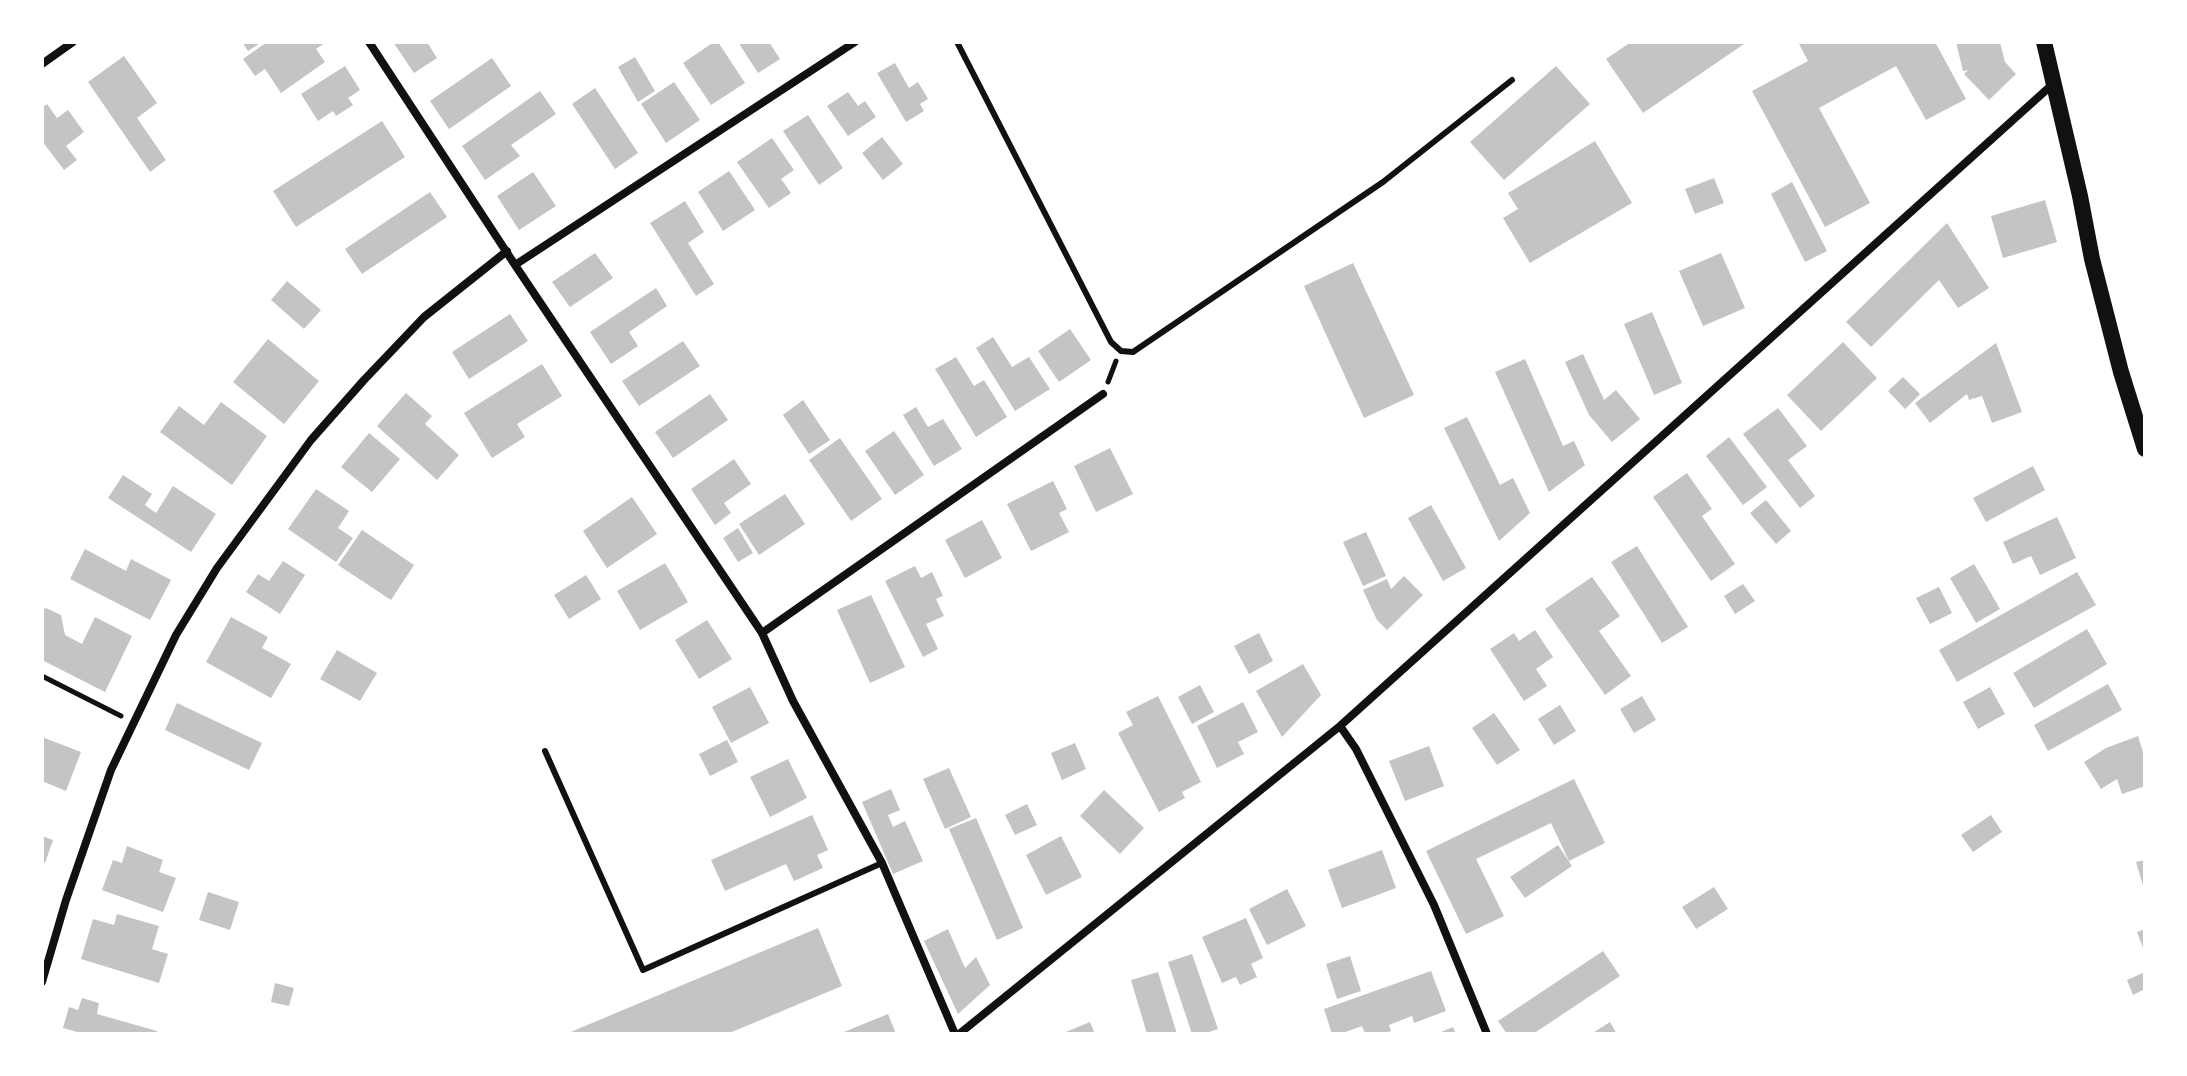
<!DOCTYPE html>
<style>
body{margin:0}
#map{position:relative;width:2187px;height:1076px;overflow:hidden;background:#fff;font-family:Raleway,sans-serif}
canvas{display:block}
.frame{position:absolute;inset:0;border:44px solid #fff;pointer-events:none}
</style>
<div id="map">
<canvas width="2187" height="1076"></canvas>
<div class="frame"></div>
</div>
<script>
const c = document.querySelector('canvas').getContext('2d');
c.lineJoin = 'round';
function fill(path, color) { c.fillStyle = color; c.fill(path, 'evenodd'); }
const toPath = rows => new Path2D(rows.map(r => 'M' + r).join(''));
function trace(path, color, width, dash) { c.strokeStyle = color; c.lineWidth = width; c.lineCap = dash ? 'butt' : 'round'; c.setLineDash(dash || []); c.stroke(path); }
fill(toPath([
 [242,42,262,42,248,51],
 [267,42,326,42,316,49,325,62,281,93,265,69,255,76,243,59],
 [393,42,427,42,437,58,414,73],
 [714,42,718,42,745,83,711,105,683,63],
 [738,42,769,42,780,59,758,73],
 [1631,42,1747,42,1643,113,1606,59],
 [1798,42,1935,42,1966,99,1926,120,1896,66,1819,108,1870,203,1825,227,1752,91,1808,61],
 [1956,42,2000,42,2005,62,2016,74,1989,100,1964,74,1968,70,1963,71],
 [124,56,157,103,137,118,166,160,150,172,88,82],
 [635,57,655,91,638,102,618,67],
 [492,58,511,86,449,129,430,101],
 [895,63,909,88,918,82,928,99,920,104,924,111,906,122,877,73],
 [345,66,360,90,348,98,353,105,336,116,333,111,318,121,301,94],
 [1556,66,1590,104,1504,180,1470,142],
 [674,82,700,120,666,143,641,104],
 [595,88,638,153,615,169,572,104],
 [540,91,556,114,511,145,520,156,485,180,462,146],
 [848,92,858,106,865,101,876,117,848,136,827,106],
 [47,104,57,118,68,110,84,132,66,146,77,160,64,170,42,141,42,108],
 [808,115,843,168,819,185,783,131],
 [382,121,405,157,296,227,273,191],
 [882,137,903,164,883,180,862,153],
 [772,138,794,170,781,179,791,193,769,208,737,162],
 [1595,141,1632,203,1530,263,1503,218,1518,209,1508,193],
 [729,171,755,210,723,231,698,192],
 [533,172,556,206,519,230,497,196],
 [1714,178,1724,203,1695,214,1685,189],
 [1792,182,1827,251,1805,262,1771,194],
 [430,192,447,217,362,274,345,249],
 [2045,200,2057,242,2003,258,1991,216],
 [685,201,704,232,688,243,714,284,696,296,650,223],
 [1947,223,1989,288,1958,308,1939,280,1871,347,1846,322],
 [595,253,613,278,570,307,552,282],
 [1721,253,1745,308,1703,326,1679,271],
 [1353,263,1414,395,1364,418,1304,286],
 [287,281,321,310,304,329,271,300],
 [656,288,667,306,629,332,638,346,611,364,590,332],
 [1652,312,1682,383,1654,395,1624,324],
 [510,314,528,341,469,379,452,352],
 [1070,329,1091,360,1059,382,1038,351],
 [993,337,1012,367,1029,357,1050,389,1015,411,976,348],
 [268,339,319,381,284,424,233,382],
 [683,341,700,366,639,406,622,381],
 [1843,342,1877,378,1821,431,1787,395],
 [1996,343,2022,412,1992,423,1982,396,1969,400,1967,394,1930,423,1915,403],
 [1583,354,1604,400,1616,390,1640,419,1612,442,1589,415,1565,362],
 [956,357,974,386,984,380,1007,417,976,437,935,369],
 [1525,359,1563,446,1574,441,1585,465,1549,492,1495,372],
 [542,364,562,396,517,424,525,437,492,458,464,413],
 [1903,377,1920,394,1905,409,1888,391],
 [406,393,432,416,425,424,459,455,437,480,377,426],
 [710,394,728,420,673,458,655,432],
 [803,400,830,440,809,454,783,415],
 [221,402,267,436,232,485,160,432,179,406,204,425],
 [916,407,928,427,943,419,962,449,934,466,903,415],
 [1778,408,1807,446,1788,460,1815,496,1800,508,1743,434],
 [1467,417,1500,485,1513,478,1530,513,1499,541,1444,428],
 [894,431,924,475,895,495,865,451],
 [369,433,400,459,372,492,341,467],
 [1729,437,1767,487,1743,505,1706,456],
 [840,438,882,499,851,521,809,460],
 [1110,448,1133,494,1096,512,1074,466],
 [734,459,751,484,724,503,731,513,715,525,691,489],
 [2033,466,2045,490,1986,522,1973,498],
 [1687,473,1712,509,1702,516,1735,564,1711,581,1653,497],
 [123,475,152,494,145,505,156,513,173,486,216,514,191,552,108,498],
 [1053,481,1067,509,1059,513,1069,532,1031,551,1007,504],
 [316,489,349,511,338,528,353,538,336,562,288,529],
 [785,494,805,524,759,555,739,524],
 [632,497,657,534,607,568,583,531],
 [1766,500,1791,531,1776,544,1750,513],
 [1431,505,1466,568,1443,581,1408,518],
 [2057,517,2076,558,2040,575,2031,556,2013,564,2003,542],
 [982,520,1002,558,965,578,945,540],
 [738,528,753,553,738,562,723,538],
 [362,530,414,565,391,600,338,565],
 [1366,532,1386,576,1363,586,1343,542],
 [1637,546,1688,627,1662,643,1611,562],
 [85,549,126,571,131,559,171,580,150,620,70,579],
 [283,561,305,575,280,614,246,592,258,574,269,581],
 [665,563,688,602,640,630,617,591],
 [1974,564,2000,609,1976,623,1950,578],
 [915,566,921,578,932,572,943,596,936,599,944,616,926,624,938,649,923,657,885,581],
 [2077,572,2096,605,1957,682,1939,650],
 [586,575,601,599,569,619,554,595],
 [1404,576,1423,595,1387,630,1377,620,1363,590,1387,579,1391,589],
 [1592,577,1620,616,1599,631,1631,676,1605,695,1545,609],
 [1743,584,1755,601,1735,614,1724,596],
 [1939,587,1952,613,1930,624,1916,598],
 [871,595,905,667,870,683,837,610],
 [46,608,61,615,65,635,82,644,95,617,132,636,105,692,42,660,42,611],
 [231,617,268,637,262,648,291,664,271,698,206,662],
 [707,620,732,659,699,679,675,640],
 [2087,629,2107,664,2034,708,2013,673],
 [1535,630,1553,657,1536,669,1547,686,1524,701,1490,649,1514,633,1519,641],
 [1259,633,1273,661,1249,674,1234,646],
 [337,650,377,673,360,701,320,679],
 [1303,664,1321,695,1282,737,1256,691],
 [2108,684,2122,710,2048,751,2034,725],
 [1200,685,1214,712,1192,724,1178,697],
 [750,687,769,723,731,743,712,707],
 [1990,687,2005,714,1978,729,1963,702],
 [1158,696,1201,782,1182,792,1185,798,1159,812,1118,733,1133,725,1126,712],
 [1642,696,1656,720,1634,733,1620,709],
 [1243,702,1258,732,1238,742,1244,754,1217,768,1197,726],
 [177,703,262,743,249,770,165,730],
 [1560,705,1576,731,1554,745,1538,719],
 [1494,713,1520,750,1497,765,1472,728],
 [2138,736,2145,758,2145,786,2122,794,2117,779,2101,789,2084,762,2106,748],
 [42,737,81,752,66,791,42,781],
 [727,740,738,762,710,776,699,754],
 [1075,743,1086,769,1062,780,1051,753],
 [1429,746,1444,786,1405,801,1389,761],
 [788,759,807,798,770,817,750,777],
 [949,768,971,817,945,829,923,779],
 [1574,779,1605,843,1569,861,1551,823,1476,859,1504,916,1466,934,1426,851],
 [891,789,900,810,888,815,893,827,905,821,923,861,893,874,862,802],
 [1104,790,1144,828,1120,854,1080,816],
 [1027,804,1037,825,1015,835,1005,815],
 [812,815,828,850,817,855,823,868,794,881,786,864,725,891,711,860],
 [1991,815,2002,832,1973,852,1961,835],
 [976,818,1023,928,997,940,949,829],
 [42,836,53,840,45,863,42,862],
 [1061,836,1082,877,1046,895,1026,855],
 [1558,845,1572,866,1525,898,1510,877],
 [127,846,163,860,159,872,176,878,163,912,102,890,113,860,122,863],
 [1382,850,1396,888,1342,908,1328,870],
 [2145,860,2145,889,2144,889,2136,862],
 [1714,887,1728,909,1696,929,1682,907],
 [1287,889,1306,926,1267,945,1249,909],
 [208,892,239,902,230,930,199,920],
 [117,914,159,926,152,949,168,954,159,983,81,959,93,919,114,925],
 [1246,918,1263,958,1251,964,1257,977,1240,985,1236,977,1222,983,1202,937],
 [818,928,842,986,727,1034,566,1034],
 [948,929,965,968,976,957,990,985,958,1014,924,941],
 [2145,929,2145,953,2137,932],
 [1603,951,1620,976,1533,1034,1507,1034,1498,1021],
 [1192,954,1218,1029,1203,1034,1192,1034,1168,962],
 [1350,956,1361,991,1337,999,1326,964],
 [1431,971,1446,1011,1414,1023,1412,1016,1389,1025,1391,1031,1381,1034,1365,1034,1362,1026,1340,1034,1332,1034,1324,1009],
 [1158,972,1177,1034,1147,1034,1131,980],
 [2145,972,2145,989,2133,995,2127,980],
 [275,983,294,988,289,1006,271,1002],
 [82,998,99,1003,97,1014,157,1031,156,1034,84,1034,63,1028,69,1007,78,1010],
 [888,1014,896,1034,839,1034],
 [1090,1022,1095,1034,1061,1034],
 [1610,1022,1617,1034,1591,1034],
 [1453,1027,1456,1034,1436,1034]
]), '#c4c4c4');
trace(toPath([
 [1108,382,1116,361],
 [42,676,121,716]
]), '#111', 5);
trace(toPath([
 [957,42,1111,342,1121,351,1133,352,1383,182,1512,80],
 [545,751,643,970,882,863]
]), '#111', 6);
trace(toPath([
 [369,42,515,265,762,633,793,701,882,863,955,1034],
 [42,64,73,42],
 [515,265,855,42],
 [762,633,1103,394],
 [1340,726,1356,749,1434,905,1487,1034],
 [42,982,66,900,111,770,176,635,217,568,311,440,364,380,424,317,507,251],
 [959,1034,1340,726,2054,83]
]), '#111', 8);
trace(toPath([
 [2044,42,2080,196,2092,259,2121,372,2145,449]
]), '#111', 16);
</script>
